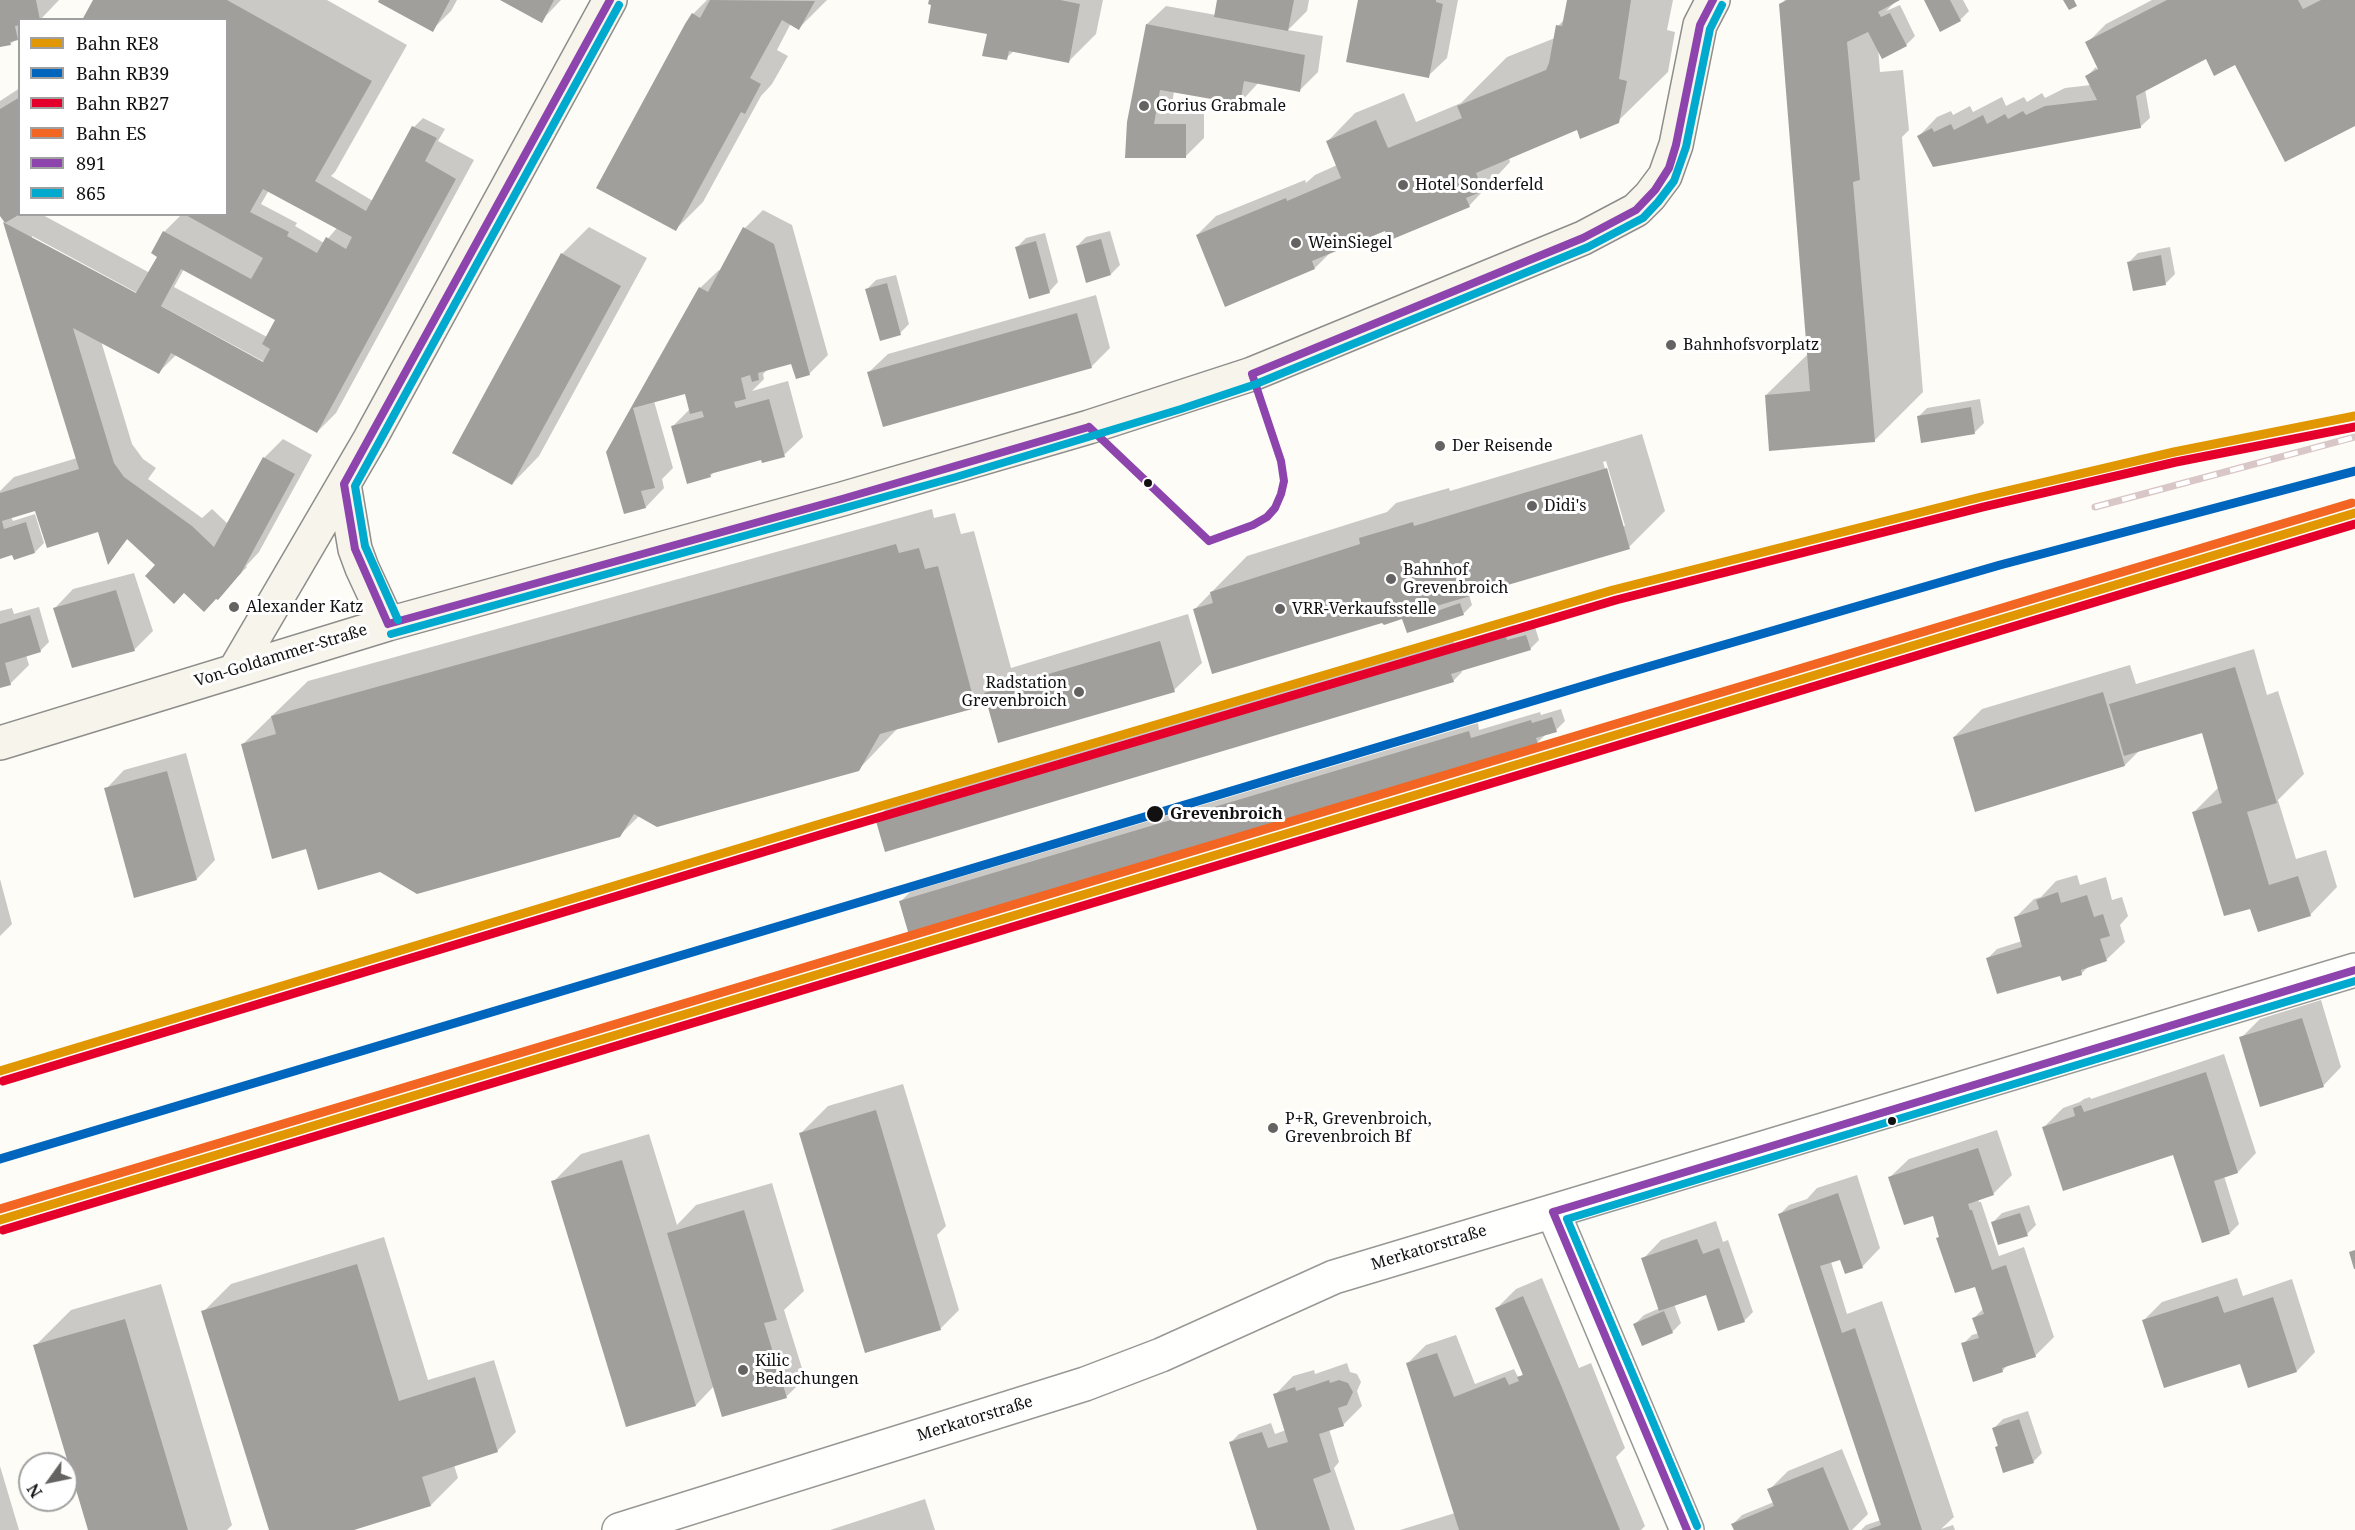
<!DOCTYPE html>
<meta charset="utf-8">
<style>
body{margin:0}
#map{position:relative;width:2355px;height:1530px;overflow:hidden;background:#fdfcf7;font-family:"Noto Serif",serif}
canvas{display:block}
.legend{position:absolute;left:18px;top:18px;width:210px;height:198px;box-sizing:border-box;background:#fff;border:2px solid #a0a0a0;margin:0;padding:8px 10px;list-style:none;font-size:18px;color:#111}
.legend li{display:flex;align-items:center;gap:12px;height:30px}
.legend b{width:30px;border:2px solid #a0a0a0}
.north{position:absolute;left:18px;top:1452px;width:60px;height:60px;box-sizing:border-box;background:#fff;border:2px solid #a0a0a0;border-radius:50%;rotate:237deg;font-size:16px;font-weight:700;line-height:24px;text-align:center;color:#111}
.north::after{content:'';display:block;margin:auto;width:21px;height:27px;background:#646362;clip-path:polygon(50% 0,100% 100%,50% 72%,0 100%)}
</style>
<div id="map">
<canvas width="2355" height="1530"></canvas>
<ul class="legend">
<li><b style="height:8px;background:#e09702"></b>Bahn RE8</li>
<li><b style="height:8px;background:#0065bd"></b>Bahn RB39</li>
<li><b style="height:8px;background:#e4002b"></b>Bahn RB27</li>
<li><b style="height:8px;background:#f26522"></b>Bahn ES</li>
<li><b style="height:8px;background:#8e44ad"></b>891</li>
<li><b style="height:8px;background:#00a9ce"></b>865</li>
</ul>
<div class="north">N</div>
</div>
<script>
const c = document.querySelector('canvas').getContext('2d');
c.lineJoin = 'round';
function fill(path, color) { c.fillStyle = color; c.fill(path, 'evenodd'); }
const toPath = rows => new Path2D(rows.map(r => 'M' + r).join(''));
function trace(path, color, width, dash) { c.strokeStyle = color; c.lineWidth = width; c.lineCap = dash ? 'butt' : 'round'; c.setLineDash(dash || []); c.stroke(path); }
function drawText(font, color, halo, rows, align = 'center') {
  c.font = font + ' "Noto Serif",serif'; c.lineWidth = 6; c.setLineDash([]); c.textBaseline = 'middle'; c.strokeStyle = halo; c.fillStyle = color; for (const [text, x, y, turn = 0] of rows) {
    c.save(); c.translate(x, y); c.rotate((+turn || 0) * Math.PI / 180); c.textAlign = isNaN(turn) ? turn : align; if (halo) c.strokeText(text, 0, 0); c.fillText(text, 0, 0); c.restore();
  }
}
fill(toPath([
 [0,0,59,0,40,20,20,20,20,37,10,44,0,44],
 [94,0,327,0,407,45,335,172,331,176,373,201,414,127,423,118,445,129,438,141,474,160,336,413,317,432,176,355,159,372,101,341,132,444,143,459,156,468,148,479,202,518,212,509,228,524,264,458,283,439,312,455,259,552,246,566,247,567,204,610,128,538,109,562,99,531,36,509,11,517,13,521,35,514,44,543,35,552,12,554,0,557,0,491,14,477,77,458,5,222,0,213,0,101,20,88,20,214,41,214,150,273,158,258,164,232,182,214,226,214,226,20],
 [269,190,337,228,324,243,295,226,297,223,261,204],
 [32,236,270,365,269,368,32,240],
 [184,269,277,320,267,337,174,287],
 [381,0,457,0,451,11,432,30],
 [503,0,561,0,541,21],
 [707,0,827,0,799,28,791,23,777,50,788,56,772,84,761,96,703,202,675,230,693,14],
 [931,0,1103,0,1096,34,1069,61,1014,51,1006,58,988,33,933,3],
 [1219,0,1309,0,1307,11,1288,30,1323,36,1318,72,1300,90,1259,82,1240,103,1174,91,1172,105,1204,106,1204,138,1185,157,1127,157,1147,24,1166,6,1216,15],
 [1359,0,1458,0,1447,58,1428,76],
 [1569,0,1673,0,1667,30,1675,32,1668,72,1618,121,1577,128,1509,158,1510,162,1469,206,1386,229,1331,252,1315,268,1197,235,1216,216,1305,180,1306,183,1315,175,1337,165,1328,141,1355,113,1404,93,1416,122,1461,103,1507,57,1555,38,1558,26,1565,19],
 [1785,0,1897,0,1886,11,1900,5,1915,36,1906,45,1878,47,1880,72,1903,70,1909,130,1902,137,1923,392,1874,441,1766,395,1809,353,1781,4],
 [1926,0,1963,0,1969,11,1960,20],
 [2152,0,2355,0,2355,124,2235,62,2213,55,2145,89,2150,118,2140,127,1919,136,1937,117,1951,111,1953,115,1970,106,1973,112,2002,97,2006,106,2024,97,2027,102,2042,93,2045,98,2065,88,2091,85,2087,76,2096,67,2104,83,2087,43,2106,24],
 [763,210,792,225,828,355,809,374,792,362,768,369,763,374,764,379,752,391,788,381,803,437,784,455,762,458,715,471,710,476,673,426,690,409,686,392,654,401,673,468,662,479,664,488,646,507,625,512,608,452,700,288,719,270,721,271,745,228],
 [589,227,647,258,539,456,512,484,562,254],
 [1110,231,1120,265,1111,274,1077,246,1086,237],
 [1045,233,1058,282,1049,292,1017,247,1026,238],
 [2170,247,2175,274,2166,283,2129,262,2138,253],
 [896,275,909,324,900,333,867,289,876,280],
 [1096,295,1110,348,1091,367,869,372,888,354],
 [1980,399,1984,423,1975,432,1918,417,1927,408],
 [1642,434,1665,511,1629,547,1469,595,1472,605,1463,614,1403,617,1194,610,1247,556,1387,512,1396,503,1449,488,1450,491],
 [1606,461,1625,526,1622,526,1603,462],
 [932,509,934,518,955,513,961,534,974,531,1011,668,1188,614,1202,663,1174,690,986,696,976,706,898,728,858,770,639,816,619,836,380,871,307,847,243,744,308,681],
 [134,573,153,631,134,650,55,608,73,589],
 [39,607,49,642,40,651,26,655,29,665,10,684,0,687,0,611,12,608,14,614],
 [1514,625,1516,632,1535,627,1539,640,1530,649,1461,669,1462,672,1453,681,877,818,886,809,1453,640,1454,643],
 [2254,649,2267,695,2278,691,2304,774,2278,800,2296,859,2326,850,2337,887,2310,915,2251,907,2194,812,2219,787,2203,731,2140,750,2125,765,1954,737,1982,709,2130,665,2136,684],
 [1561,709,1565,721,1556,730,1547,733,1537,743,1483,759,1478,764,901,901,910,892,1478,723,1479,730,1540,712,1541,715],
 [186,753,215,860,197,879,106,789,124,770],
 [2077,875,2080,885,2106,877,2112,900,2122,897,2128,916,2120,925,2125,942,2106,960,2090,965,2081,974,2061,974,1988,958,1997,949,2022,941,2015,918,2034,899,2041,897,2056,881],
 [0,879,12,924,0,936],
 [2321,1000,2341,1067,2323,1086,2241,1038,2260,1019],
 [2224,1054,2256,1153,2238,1172,2224,1176,2239,1224,2230,1233,2174,1153,2044,1127,2063,1108,2080,1102,2084,1099,2090,1097,2091,1099],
 [903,1084,946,1226,937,1235,959,1310,940,1329,801,1133,828,1106],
 [1997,1130,2012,1175,1993,1194,1978,1199,1979,1202,1981,1202,1999,1256,2024,1247,2054,1337,2035,1356,2008,1365,2002,1371,1963,1344,1972,1335,1979,1333,1974,1318,1983,1309,1976,1285,1938,1238,1941,1235,1934,1216,1890,1177,1909,1159],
 [649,1134,677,1225,696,1205,772,1183,804,1291,784,1310,805,1378,787,1396,723,1415,714,1386,696,1405,627,1425,553,1182,581,1154],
 [1857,1175,1880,1248,1862,1267,1841,1259,1831,1262,1847,1314,1882,1301,1954,1517,1941,1529,1953,1525,1955,1530,1861,1530,1866,1525,1881,1520,1780,1214,1789,1205,1807,1199,1817,1188],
 [2029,1205,2036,1225,2027,1234,1993,1222,2002,1213],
 [1716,1221,1723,1242,1728,1240,1753,1312,1744,1321,1712,1291,1674,1304,1681,1323,1672,1332,1635,1324,1644,1315,1660,1308,1643,1259,1661,1240],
 [384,1237,428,1380,494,1360,516,1432,497,1451,454,1465,458,1478,431,1505,349,1530,270,1530,203,1312,231,1284],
 [1542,1278,1579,1368,1591,1363,1625,1448,1616,1457,1645,1526,1641,1530,1400,1530,1455,1513,1407,1364,1426,1345,1456,1335,1475,1384,1514,1369,1518,1377,1521,1376,1524,1373,1497,1308,1516,1289],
 [2237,1278,2243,1296,2292,1279,2315,1352,2297,1371,2249,1386,2241,1362,2144,1320,2162,1302],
 [161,1284,232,1525,227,1530,90,1530,35,1346,71,1310],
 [1347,1363,1350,1372,1357,1374,1361,1382,1357,1391,1362,1406,1343,1425,1329,1429,1339,1462,1334,1468,1355,1530,1258,1530,1230,1443,1239,1434,1271,1423,1275,1434,1286,1430,1275,1395,1293,1376,1314,1370,1315,1374],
 [2028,1411,2042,1453,2033,1462,1996,1447,1999,1444,1994,1428,2003,1419],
 [1842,1449,1868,1514,1852,1530,1736,1530,1733,1524,1742,1515,1774,1502,1769,1490,1788,1471],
 [0,1466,19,1530,0,1530],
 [925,1499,935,1530,830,1530]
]), '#0003');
fill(toPath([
 [0,0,36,0,40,20,20,20,20,25,15,26,18,40,10,42,11,45,0,47],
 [93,0,227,0,372,81,315,181,366,211,412,126,437,138,425,161,456,179,317,433,171,353,159,374,73,328,114,463,124,477,192,526,214,547,263,457,295,474,241,573,218,600,216,599,204,612,184,593,174,604,145,576,155,565,127,539,108,565,98,532,47,548,35,511,2,521,4,529,26,522,35,553,14,560,12,555,0,559,0,493,79,469,3,222,136,293,157,257,151,253,163,231,251,279,263,258,184,214,226,214,226,20,82,20],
 [263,189,352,237,346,249,326,237,317,253,287,236,289,232,250,212],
 [181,269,275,320,262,344,270,349,263,362,161,306],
 [379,0,450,0,433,32,378,2],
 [500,0,554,0,542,23],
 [710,0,815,1,799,30,782,20,750,78,761,84,745,114,741,112,676,231,596,188,685,24,692,13,700,18],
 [929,0,1060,0,1080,4,1069,63,1009,51,1007,60,982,56,987,34,928,23,931,5,928,4],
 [1217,0,1294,0,1288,31,1214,17],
 [1358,0,1436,0,1436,2,1443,4,1429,78,1346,62],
 [1567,0,1631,0,1619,79,1627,81,1619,123,1580,139,1577,130,1476,173,1483,191,1466,198,1470,207,1388,241,1385,231,1312,261,1315,269,1225,307,1196,235,1286,198,1287,201,1341,178,1326,141,1376,120,1388,148,1462,118,1457,106,1546,70,1549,63,1556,25,1562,26],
 [1787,0,1900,0,1878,12,1881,17,1890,13,1907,46,1882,59,1868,32,1847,42,1860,180,1853,182,1875,442,1769,451,1765,395,1810,391,1779,4],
 [1924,0,1950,0,1961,21,1940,32],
 [2063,0,2074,0,2077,6,2069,10],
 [2167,0,2298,0,2303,9,2321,0,2355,0,2355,126,2285,162,2235,65,2214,76,2206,59,2136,96,2141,128,1933,167,1917,136,1932,128,1934,132,1951,124,1954,130,1983,115,1987,124,2005,114,2008,119,2023,111,2026,115,2045,106,2097,100,2085,76,2098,69,2085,42],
 [1146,24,1305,55,1300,92,1244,81,1240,104,1160,90,1154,124,1186,124,1186,158,1125,158,1127,122],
 [20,97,20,214,5,223,0,216,0,109],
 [743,227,774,244,810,375,796,379,791,364,758,373,759,380,752,382,750,375,741,378,746,399,734,402,736,408,769,399,785,457,762,463,761,460,710,474,711,477,687,484,671,426,704,417,702,411,690,414,685,394,633,408,655,488,641,491,646,508,624,514,606,452,699,287,708,292],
 [1101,239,1111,275,1086,283,1076,246],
 [1036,241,1050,293,1029,299,1015,247],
 [561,253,621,286,512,485,452,453],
 [2161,255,2166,285,2133,291,2127,262],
 [887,283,901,335,880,341,865,289],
 [1077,313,1092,368,883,427,867,372],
 [1971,407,1975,434,1921,443,1917,416],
 [1607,468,1630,549,1433,607,1434,612,1460,603,1464,615,1407,633,1402,619,1384,625,1382,623,1212,674,1193,609,1213,603,1210,592,1360,544,1359,538,1413,522,1414,526],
 [896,544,899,553,919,548,925,569,938,566,976,708,880,734,859,771,657,827,634,814,620,837,417,894,380,872,318,890,306,849,272,859,241,744,276,734,271,716],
 [116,590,135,651,72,668,53,608],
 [30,615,41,652,5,663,11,685,0,688,0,624],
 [1505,633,1507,640,1526,635,1531,650,1451,674,1454,682,885,852,875,818,1444,648,1445,651],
 [1160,641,1175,692,998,743,984,693],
 [2235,667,2277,803,2247,812,2269,885,2298,876,2311,916,2258,932,2250,909,2224,916,2192,812,2222,803,2202,733,2124,756,2109,704],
 [2103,692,2125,766,1975,812,1953,737],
 [1552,717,1557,732,1536,738,1538,744,1478,762,1479,766,909,935,899,901,1469,731,1471,738,1531,720,1532,723],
 [167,771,197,880,134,898,104,788],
 [2058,892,2061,903,2087,895,2094,917,2103,914,2110,936,2100,939,2107,961,2081,970,2082,975,2062,981,2060,976,1997,994,1986,958,2022,947,2014,917,2039,909,2036,900],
 [2302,1018,2324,1087,2260,1107,2239,1037],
 [2206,1072,2238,1173,2214,1181,2230,1234,2202,1243,2173,1155,2063,1191,2042,1127,2075,1116,2073,1108,2081,1105,2084,1112],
 [876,1110,941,1330,865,1353,799,1133],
 [1978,1148,1994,1195,1968,1204,1970,1210,1972,1210,1992,1270,2006,1265,2036,1357,2002,1368,2003,1372,1973,1382,1961,1343,1979,1338,1972,1318,1984,1314,1975,1287,1955,1293,1936,1238,1939,1237,1933,1216,1904,1225,1888,1177],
 [622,1160,696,1406,626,1427,551,1181],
 [1838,1193,1863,1268,1845,1274,1840,1260,1820,1266,1842,1333,1855,1328,1922,1530,1867,1530,1881,1525,1778,1214],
 [744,1210,777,1320,764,1323,787,1398,722,1417,667,1233],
 [2020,1213,2028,1236,1998,1245,1991,1222],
 [1697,1239,1703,1254,1719,1248,1745,1322,1718,1331,1706,1295,1659,1311,1641,1258],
 [2355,1250,2355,1269,2354,1269,2349,1252],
 [357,1264,399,1401,475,1377,498,1452,422,1477,431,1506,354,1530,269,1530,201,1311],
 [1523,1296,1563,1390,1620,1530,1459,1530,1406,1363,1437,1353,1454,1397,1505,1377,1509,1385,1519,1381,1517,1377,1523,1375,1495,1308],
 [2218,1296,2224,1313,2273,1297,2297,1372,2248,1388,2240,1364,2164,1388,2142,1320],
 [1664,1311,1673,1333,1642,1346,1633,1324],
 [125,1319,188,1530,88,1530,33,1345],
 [1329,1380,1330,1383,1339,1380,1348,1383,1353,1392,1347,1405,1338,1408,1344,1426,1319,1434,1331,1472,1313,1479,1330,1530,1257,1530,1229,1442,1262,1432,1268,1448,1288,1442,1273,1394,1295,1387,1296,1391],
 [2019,1419,2034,1463,2003,1473,1995,1447,1998,1446,1992,1428],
 [1823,1467,1849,1530,1734,1530,1731,1524,1774,1506,1767,1489]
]), '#a19f9c');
const street = toPath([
 [1553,1212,1687,1530],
 [619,1530,1085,1384,1161,1355,1334,1277,2355,970]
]);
const secondary = toPath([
 [344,484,355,549,362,568,388,624],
 [235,670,370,439,610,0],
 [0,743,388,624,842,499,1089,427,1252,374,1583,238,1636,210,1650,196,1665,176,1676,145,1700,25,1713,0]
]);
trace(street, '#979795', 36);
trace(secondary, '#8e8d8b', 36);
trace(street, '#fffffe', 33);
trace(secondary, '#f6f4eb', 33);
const rail = toPath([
 [2095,507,2355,437]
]);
trace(rail, '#d9c6c7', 7);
trace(rail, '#fff', 4.5, [14]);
trace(toPath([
 [1252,374,1583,238,1636,210,1655,190,1669,168,1676,145,1700,25,1713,0],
 [1089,427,1209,541],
 [1209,541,1253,525,1267,517,1275,508,1281,494,1284,481,1281,461,1252,374],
 [388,624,842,499,1089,427],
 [388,624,355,549,344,484,610,0],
 [1553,1212,2355,970],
 [1553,1212,1687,1530]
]), '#8e44ad', 8);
trace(toPath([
 [398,620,365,546,355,486,619,5],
 [391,634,956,477,1181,409,1256,384,1588,247,1643,218,1658,202,1674,181,1686,147,1710,29,1722,5],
 [1697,1526,1567,1219,2355,981]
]), '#00a9ce', 8);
trace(toPath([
 [0,1071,820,824,1613,590,1981,497,2174,452,2355,416],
 [0,1220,2355,513]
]), '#e09702', 9);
trace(toPath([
 [0,1159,1613,677,2000,565,2355,471]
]), '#0065bd', 9);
trace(toPath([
 [3,1081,823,834,1616,600,1983,507,2176,462,2355,427],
 [3,1230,2355,524]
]), '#e4002b', 9);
trace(toPath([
 [0,1209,2352,503]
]), '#f26522', 9);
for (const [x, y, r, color] of [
 [1144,106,6,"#646362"],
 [1403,185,6,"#646362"],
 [1296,243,6,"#646362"],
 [1671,345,6,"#646362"],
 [1440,446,6,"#646362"],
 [1148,483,5,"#111"],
 [1532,506,6,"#646362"],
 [1391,579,6,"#646362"],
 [234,607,6,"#646362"],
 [1280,609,6,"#646362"],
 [1079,692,6,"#646362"],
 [1155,814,9,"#111"],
 [1892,1121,5,"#111"],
 [1273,1128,6,"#646362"],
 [743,1370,6,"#646362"]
]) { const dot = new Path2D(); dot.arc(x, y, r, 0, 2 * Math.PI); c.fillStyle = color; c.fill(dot); trace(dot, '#fff', 2); }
drawText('16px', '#111', '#fff', [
 ["Gorius Grabmale",1156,106],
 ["Hotel Sonderfeld",1415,185],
 ["WeinSiegel",1308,243],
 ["Bahnhofsvorplatz",1683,345],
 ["Der Reisende",1452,446],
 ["Didi's",1544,506],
 ["Bahnhof",1403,570],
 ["Grevenbroich",1403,588],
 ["Alexander Katz",246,607],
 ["VRR-Verkaufsstelle",1292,609],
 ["Radstation",1067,683,"right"],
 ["Grevenbroich",1067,701,"right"],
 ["P+R, Grevenbroich,",1285,1119],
 ["Grevenbroich Bf",1285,1137],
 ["Kilic",755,1361],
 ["Bedachungen",755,1379]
], 'left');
drawText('16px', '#111', '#fff', [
 ["Von-Goldammer-Straße",281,656,-17],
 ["Merkatorstraße",1429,1248,-17],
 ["Merkatorstraße",975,1419,-17]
]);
drawText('bold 16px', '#111', '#fff', [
 ["Grevenbroich",1170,814]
], 'left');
</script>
